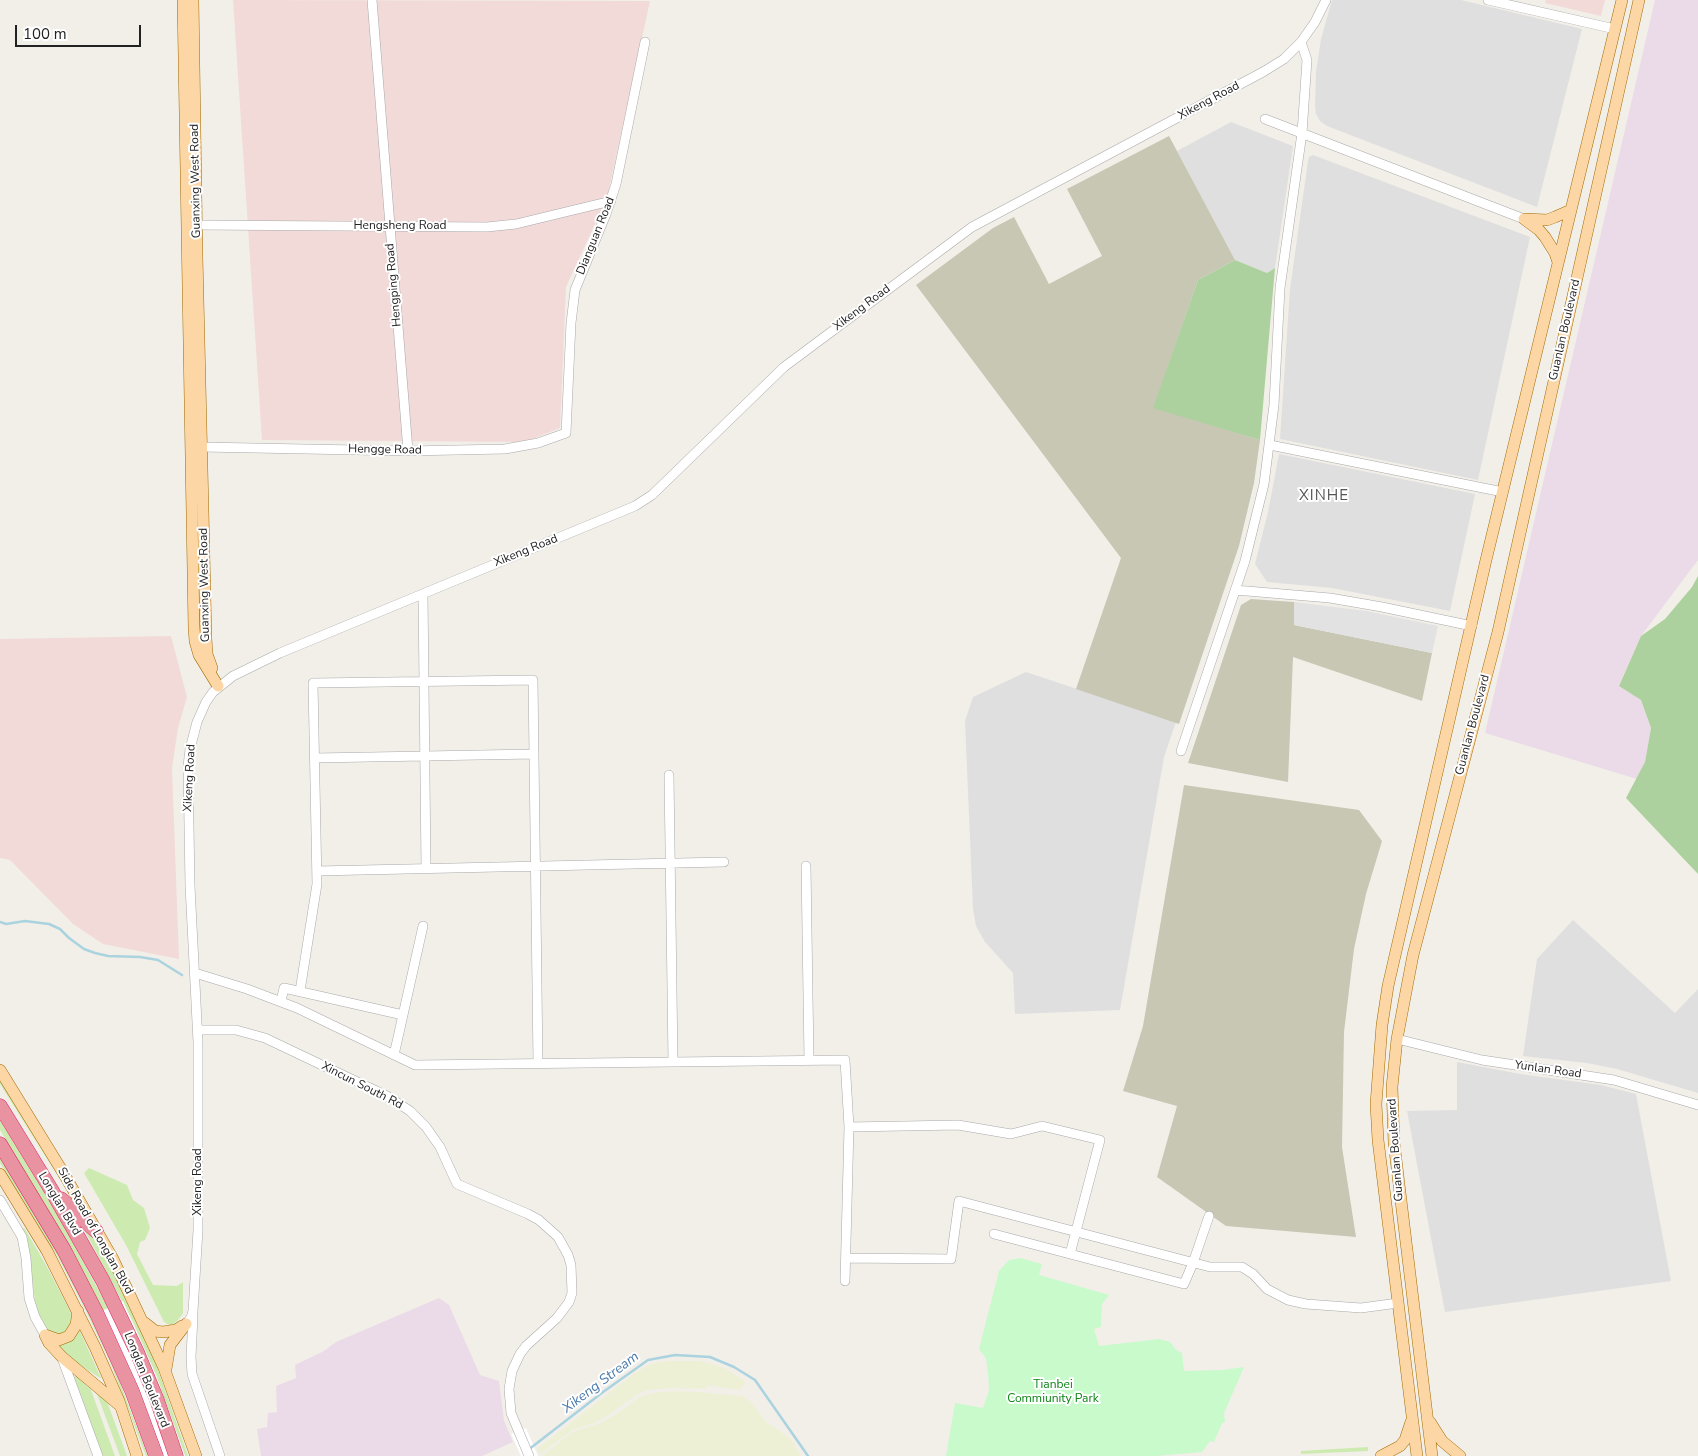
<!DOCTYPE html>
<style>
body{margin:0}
#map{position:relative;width:1698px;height:1456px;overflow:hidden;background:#f2efe9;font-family:"Nunito Sans",sans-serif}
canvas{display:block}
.scale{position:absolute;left:15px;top:25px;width:126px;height:22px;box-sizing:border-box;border:2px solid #222;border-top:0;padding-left:6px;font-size:15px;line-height:18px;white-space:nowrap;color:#222;-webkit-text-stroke:4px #fff;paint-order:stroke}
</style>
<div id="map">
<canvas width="1698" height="1456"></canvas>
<div class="scale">100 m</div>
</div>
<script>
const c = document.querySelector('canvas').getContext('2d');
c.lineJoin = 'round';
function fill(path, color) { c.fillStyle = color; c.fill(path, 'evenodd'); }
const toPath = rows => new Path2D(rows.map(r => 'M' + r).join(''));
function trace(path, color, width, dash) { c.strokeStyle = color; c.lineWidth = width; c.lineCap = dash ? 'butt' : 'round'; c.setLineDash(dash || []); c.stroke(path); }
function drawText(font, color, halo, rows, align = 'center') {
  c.font = font + ' "Nunito Sans",sans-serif'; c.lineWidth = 4; c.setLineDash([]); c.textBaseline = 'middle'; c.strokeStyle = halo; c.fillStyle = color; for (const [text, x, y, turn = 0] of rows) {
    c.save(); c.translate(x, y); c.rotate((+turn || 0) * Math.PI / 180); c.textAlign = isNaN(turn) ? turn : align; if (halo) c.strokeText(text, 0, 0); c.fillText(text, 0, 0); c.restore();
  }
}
fill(toPath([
 [1332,0,1461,0,1582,29,1537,207,1327,126,1320,121,1316,114,1315,105,1316,72,1321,39],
 [1231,122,1293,146,1275,268,1267,273,1235,260,1177,151],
 [1313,155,1530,237,1478,480,1280,439,1290,289,1308,161,1309,157],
 [1279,454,1475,494,1450,611,1332,588,1267,582,1255,564,1268,512],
 [1026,672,1176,722,1164,757,1120,1010,1015,1014,1013,973,985,942,976,926,973,909,965,721,973,697],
 [1573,920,1675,1013,1698,989,1698,1093,1617,1069,1587,1063,1523,1056,1537,959],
 [1457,1062,1520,1074,1601,1085,1636,1094,1671,1281,1445,1312,1407,1111,1457,1110]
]), '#e0dfdf');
fill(toPath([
 [233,0,650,1,607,198,566,287,560,428,525,442,262,440],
 [1546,0,1605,0,1601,16,1545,3],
 [171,636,187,697,178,728,172,768,179,959,103,944,73,924,10,860,0,858,0,639]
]), '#f2dad9');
fill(toPath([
 [1655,0,1698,0,1698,560,1641,636,1619,685,1641,700,1651,728,1645,762,1637,779,1485,733],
 [439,1298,449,1305,480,1375,499,1381,504,1421,513,1442,482,1456,261,1456,257,1429,267,1427,268,1413,277,1412,276,1386,296,1378,295,1365,324,1351,336,1342]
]), '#ebdbe8');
fill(toPath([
 [1169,136,1235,260,1198,280,1154,407,1260,440,1254,483,1239,546,1179,724,1076,689,1121,558,916,285,993,228,1014,217,1049,284,1102,256,1067,189],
 [1251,599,1294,602,1294,625,1432,653,1422,701,1293,657,1288,782,1188,763,1241,605],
 [1184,785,1359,810,1382,841,1366,894,1354,949,1344,1032,1342,1147,1356,1237,1226,1226,1157,1177,1177,1106,1123,1091,1143,1026]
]), '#c7c7b4');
fill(toPath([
 [674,1361,699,1361,712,1364,725,1368,746,1382,740,1390,707,1385,706,1389,674,1388,646,1390,636,1395,607,1416,594,1423,572,1430,540,1454,537,1449,635,1373,648,1365,659,1362],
 [684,1391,743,1396,752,1403,766,1422,791,1439,801,1456,542,1456,572,1432,598,1424,617,1414,641,1396,658,1392]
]), '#eef0d5');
fill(toPath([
 [0,1077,23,1115,77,1206,0,1084],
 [0,1120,62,1222,108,1308,103,1310,66,1239,0,1130],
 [0,1156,57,1251,84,1302,118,1377,148,1456,146,1456,111,1364,86,1311,58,1257,0,1163],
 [89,1168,127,1185,133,1200,144,1208,150,1228,145,1240,140,1242,137,1254,153,1285,177,1286,183,1282,183,1313,178,1320,171,1326,164,1322,126,1245,84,1173],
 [78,1218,91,1233,107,1257,147,1338,188,1456,185,1456,156,1375,133,1322],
 [21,1227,25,1229,46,1265,72,1315,73,1321,68,1331,59,1335,49,1333,45,1328,36,1307,32,1279,30,1253],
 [78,1327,101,1378,100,1378,71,1359,55,1344],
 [76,1376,91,1390,115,1456,103,1456,74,1377],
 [94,1386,103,1396,108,1404,127,1456,120,1456],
 [1368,1447,1368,1451,1301,1454,1301,1451]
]), '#cdebb0');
fill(toPath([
 [1235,260,1267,273,1275,268,1260,440,1153,408,1198,280],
 [1698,576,1698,874,1626,798,1645,762,1651,728,1641,700,1619,686,1641,636,1665,619,1692,587]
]), '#add19e');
fill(toPath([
 [1020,1258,1042,1264,1039,1275,1109,1295,1102,1304,1101,1327,1094,1329,1099,1346,1159,1339,1170,1342,1176,1350,1182,1353,1184,1371,1223,1370,1244,1367,1224,1413,1225,1422,1222,1423,1214,1442,1210,1441,1202,1452,1156,1456,946,1456,955,1403,983,1408,989,1390,988,1373,986,1358,979,1349,999,1271,1009,1260]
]), '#c8facc');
fill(toPath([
 [1294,602,1366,611,1438,626,1432,653,1294,625]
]), '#e2e2e2');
fill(toPath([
 [123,1301,156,1375,185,1456,148,1456,118,1377,91,1317],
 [526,1428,538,1456,521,1456,511,1434]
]), '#fff');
trace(toPath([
 [0,922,6,924,25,921,49,924,60,929,69,938,84,949,95,953,108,956,140,957,158,960,182,975],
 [528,1450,603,1392,648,1360,675,1355,710,1357,734,1367,755,1380,808,1456]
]), '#aad3df', 2.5);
const minor = toPath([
 [372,0,408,451],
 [1488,0,1615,29],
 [1265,119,1524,219],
 [196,225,487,227,516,224,611,201],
 [1270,445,1503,492],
 [202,447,408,451,505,449,538,443,566,433,571,323,575,290,606,214,616,184,645,42],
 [1235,590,1330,598,1382,607,1472,626],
 [423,594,426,868],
 [1181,751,1245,561,1264,484,1274,405,1280,288,1302,133,1307,60,1301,42],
 [315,758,534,754],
 [669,775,673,1062],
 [806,866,809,1060],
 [317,871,724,862],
 [195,973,247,989,297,1008,415,1065,845,1060,849,1127,845,1281],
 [300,991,317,884,313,683,533,680,538,1063],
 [281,1001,284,988,403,1015],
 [198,1030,236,1030,265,1038,387,1096,410,1111,426,1127,440,1147,457,1184,528,1214,539,1220,558,1237,568,1255,571,1265,572,1293,569,1302,557,1318,526,1346,520,1354,512,1371,509,1389,511,1413,529,1456],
 [1397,1039,1482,1060,1614,1080,1698,1105],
 [394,1055,423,926],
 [849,1127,958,1125,1011,1134,1042,1126,1100,1140,1070,1254],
 [0,1200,22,1237,26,1258,29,1298,35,1317,45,1335],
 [994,1234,1184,1284,1193,1263,1209,1216],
 [846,1258,951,1259,959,1201,1210,1267,1242,1267,1253,1274,1267,1289,1288,1300,1306,1304,1361,1308,1398,1303],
 [193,1316,191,1357,192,1374,220,1456],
 [186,1324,191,1318,193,1311,198,1230,198,1042,190,886,188,766,190,749,197,722,206,702,213,692,233,676,280,653,635,506,652,495,784,367,972,227,1263,72,1284,59,1301,42,1315,22,1326,0],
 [62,1358,98,1456]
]);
const major = toPath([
 [183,0,194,628,195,641,199,655,218,686],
 [193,0,197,256,206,638,207,654,212,668],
 [1524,219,1539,230,1545,237,1555,253,1558,262],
 [1526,219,1547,220,1555,217,1571,210],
 [0,1070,64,1174,113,1259,164,1368,196,1456],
 [0,1174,47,1251,95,1347,119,1401,137,1456],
 [145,1323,155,1331,163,1332,176,1330,182,1326],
 [45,1335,49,1343,62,1357,118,1404],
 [45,1335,59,1340,69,1336,76,1325,78,1311],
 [166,1369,170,1345,186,1324],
 [1430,1422,1442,1441,1460,1456],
 [1381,1456,1400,1446,1405,1440,1411,1422],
 [1417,1456,1378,1140,1376,1104,1382,1025,1388,986,1486,560,1622,0],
 [1432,1456,1394,1143,1392,1087,1397,1039,1413,955,1498,632,1639,0]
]);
const highway = toPath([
 [0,1106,52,1191,103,1281,137,1352,157,1400,176,1456],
 [0,1144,64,1250,97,1314,132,1391,156,1456],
 [61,1199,96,1231]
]);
trace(minor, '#a9a9a9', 10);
trace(major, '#a06b00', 12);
trace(highway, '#dc2a67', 15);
trace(minor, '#fff', 9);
trace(major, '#fcd6a4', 11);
trace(highway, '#e892a2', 14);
drawText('12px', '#222', '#fff', [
 ["Xikeng Road",1209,101,-28],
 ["Guanxing West Road",196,181,-91],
 ["Hengsheng Road",400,226],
 ["Dianguan Road",596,236,-68],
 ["Hengping Road",394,285,-95],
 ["Xikeng Road",862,308,-37],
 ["Guanlan Boulevard",1565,330,-77],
 ["Hengge Road",385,450,1],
 ["Xikeng Road",526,551,-22],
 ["Guanxing West Road",205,585,-91],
 ["Guanlan Boulevard",1473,725,-75],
 ["Xikeng Road",190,778,-87],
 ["Yunlan Road",1548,1070,8],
 ["Xincun South Rd",362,1086,27],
 ["Guanlan Boulevard",1396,1150,-94],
 ["Xikeng Road",198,1182,-90],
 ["Longlan Blvd",59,1204,59],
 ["Side Road of Longlan Blvd",95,1231,61],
 ["Longlan Boulevard",146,1380,68]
]);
drawText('12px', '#0c8416', '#fff', [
 ["Tianbei",1053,1385],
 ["Commiunity Park",1053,1399]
]);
drawText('italic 14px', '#4a7aab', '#fff', [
 ["Xikeng Stream",601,1383,-37]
]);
c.letterSpacing = '1px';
drawText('15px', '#555', '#fff', [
 ["XINHE",1324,496]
]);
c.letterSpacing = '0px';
</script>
